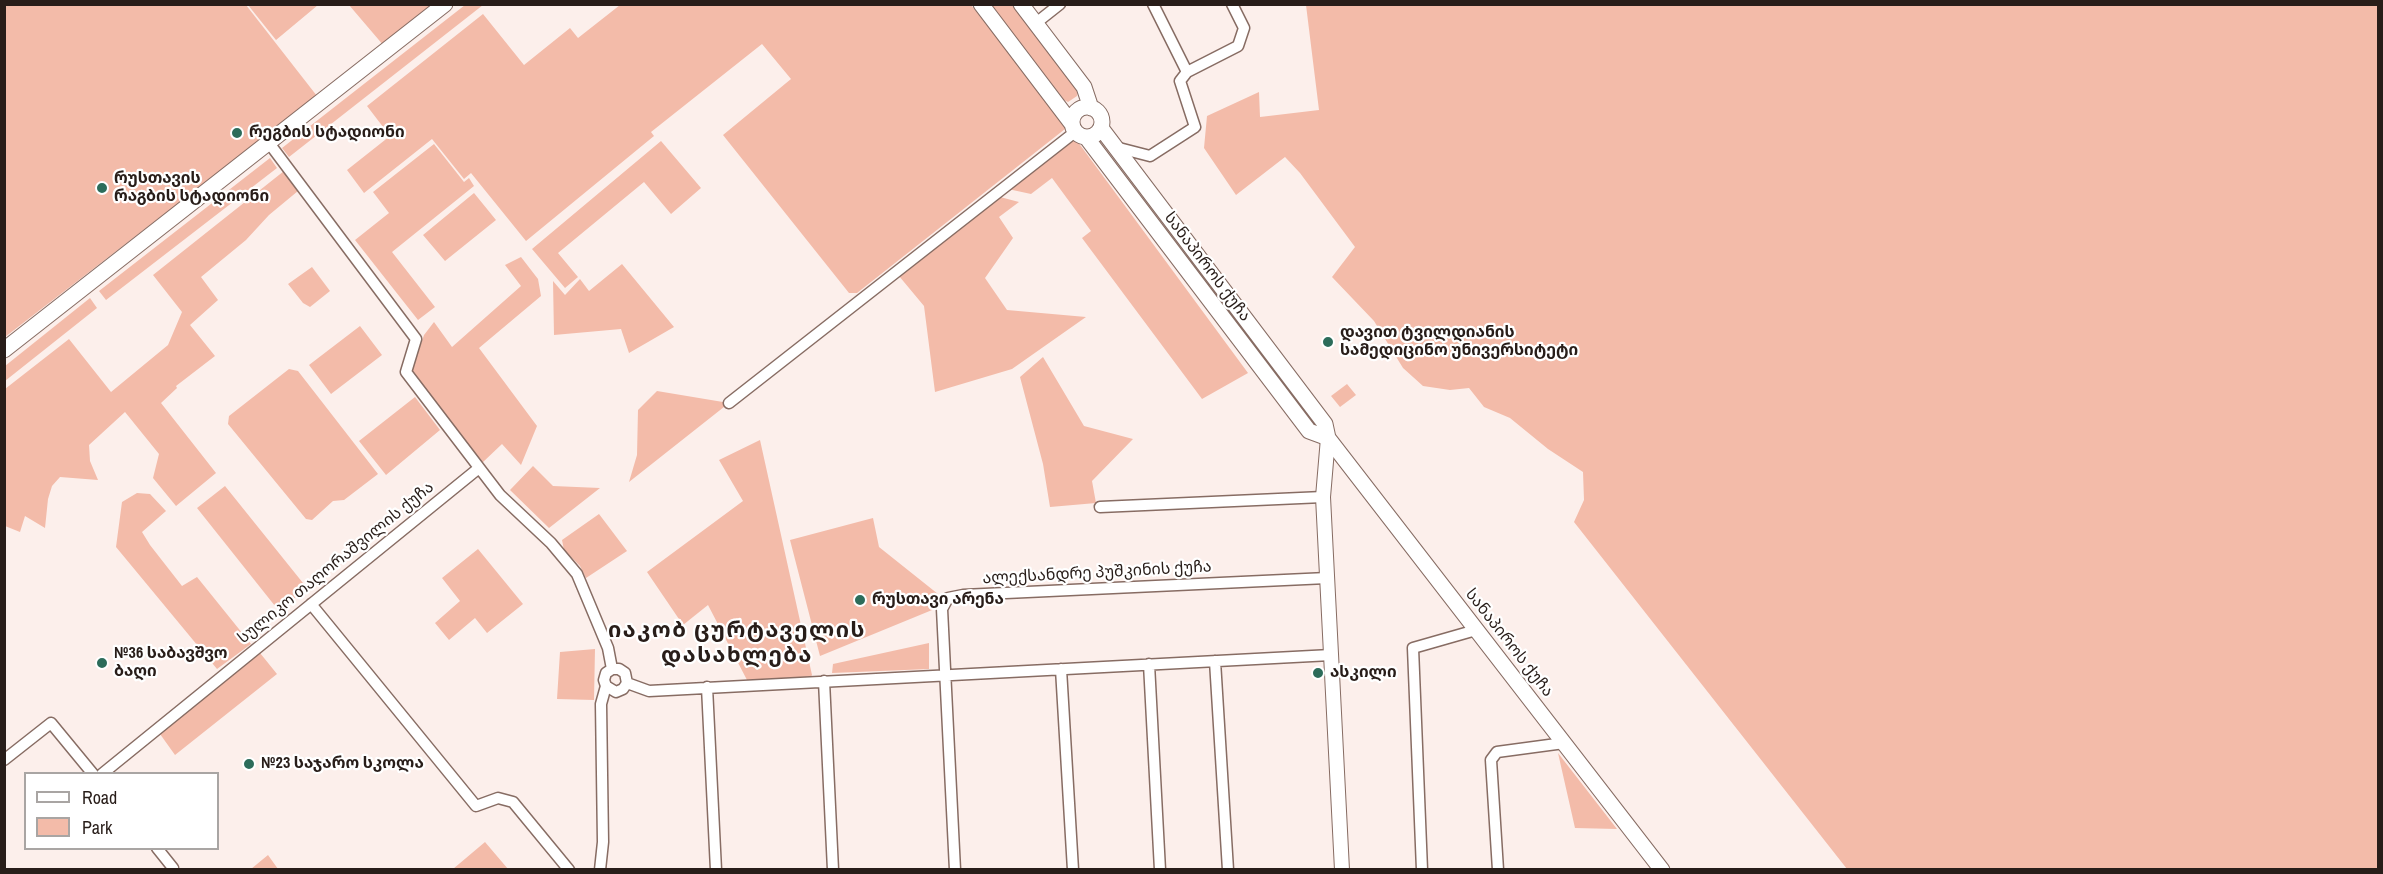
<!DOCTYPE html>
<meta charset="utf-8">
<style>
body{margin:0}
#map{position:relative;width:2383px;height:874px;overflow:hidden;background:#fcefeb;font-family:"Archivo Narrow",sans-serif}
canvas{display:block}
.frame{position:absolute;inset:0;border:6px solid #281d19;pointer-events:none}
.legend{position:absolute;left:24px;top:772px;width:195px;height:78px;box-sizing:border-box;background:#fff;border:2px solid #a9a5a3;margin:0;padding:8px 10px;list-style:none;font-size:18px;color:#281d19}
.legend li{display:flex;align-items:center;gap:12px;height:30px}
.legend b{width:30px;border:2px solid #a9a5a3}
</style>
<div id="map">
<canvas width="2383" height="874"></canvas>
<div class="frame"></div>
<ul class="legend">
<li><b style="height:8px;background:#fff"></b>Road</li>
<li><b style="height:16px;background:#f3bba9"></b>Park</li>
</ul>
</div>
<script>
const c = document.querySelector('canvas').getContext('2d');
c.lineJoin = 'round';
function fill(path, color) { c.fillStyle = color; c.fill(path, 'evenodd'); }
const toPath = rows => new Path2D(rows.map(r => 'M' + r).join(''));
function trace(path, color, width, dash) { c.strokeStyle = color; c.lineWidth = width; c.lineCap = dash ? 'butt' : 'round'; c.setLineDash(dash || []); c.stroke(path); }
function drawText(font, color, halo, rows, align = 'center') {
  c.font = font + ' "Archivo Narrow","Noto Sans Georgian",sans-serif'; c.lineWidth = 4.5; c.setLineDash([]); c.textBaseline = 'middle'; c.strokeStyle = halo; c.fillStyle = color; for (const [text, x, y, turn = 0] of rows) {
    c.save(); c.translate(x, y); c.rotate((+turn || 0) * Math.PI / 180); c.textAlign = isNaN(turn) ? turn : align; if (halo) c.strokeText(text, 0, 0); c.fillText(text, 0, 0); c.restore();
  }
}
fill(toPath([
 [858,4,860,6,862,4,971,5,1067,124,1065,129,857,293,849,293,723,135,791,79,762,44,651,132,654,136,526,241,471,173,464,179,432,139,364,193,347,170,390,136,367,106,483,14,524,65,570,28,578,38,620,5],
 [4,5,246,5,317,96,5,337],
 [248,5,318,5,276,40],
 [349,5,437,5,384,46],
 [465,5,483,5,289,157,282,148],
 [991,5,1012,5,1078,91,1077,96,1068,102,1064,100],
 [1306,5,2378,5,2378,869,1847,869,1574,522,1584,500,1583,472,1548,449,1510,418,1484,407,1469,388,1450,390,1423,386,1403,368,1374,321,1332,277,1355,247,1300,173,1285,157,1236,195,1204,148,1207,116,1259,92,1260,117,1319,110],
 [1075,138,1248,373,1202,399,1082,238,1091,231,1052,178,1031,194,1008,189],
 [661,141,701,188,671,214,644,182,558,253,578,277,565,288,532,249],
 [434,144,464,182,469,178,474,186,392,252,435,307,418,320,355,240,389,213,373,192],
 [270,158,277,168,106,300,99,291],
 [284,171,298,191,269,215,246,240,201,277,218,300,190,325,215,356,176,386,177,388,161,403,216,473,176,506,153,478,159,454,125,412,89,445,90,461,98,480,60,477,52,486,48,499,45,528,25,516,20,532,5,526,5,389,69,339,111,392,168,345,182,312,153,275],
 [474,193,496,220,445,261,423,235],
 [1000,197,1019,202,999,217,1013,238,985,278,1007,310,1086,317,1012,369,935,392,924,306,899,276],
 [521,257,538,279,541,296,479,348,537,426,521,465,502,444,482,463,412,370,424,335,434,322,452,347,521,286,505,265],
 [622,264,674,327,629,353,621,329,554,335,553,281,565,295,580,279,589,291],
 [312,267,330,291,310,307,303,303,288,284],
 [90,298,97,308,5,381,5,366],
 [360,326,382,355,331,394,309,365],
 [1043,357,1084,426,1133,439,1092,481,1096,503,1050,507,1043,464,1020,377],
 [289,369,298,371,378,474,344,500,333,501,312,520,306,519,228,424,229,416],
 [1347,384,1356,395,1340,407,1331,396],
 [657,391,729,403,629,482,637,455,638,410],
 [415,397,440,430,386,475,359,441],
 [760,440,812,675,810,678,747,680,708,605,683,625,647,572,743,501,719,460],
 [533,466,553,486,600,488,549,528,510,490],
 [225,486,307,588,279,611,197,508],
 [137,493,150,494,166,511,142,532,150,545,182,586,197,577,251,644,217,669,116,547,122,502],
 [599,514,627,551,586,578,580,566,564,550,562,540],
 [873,518,879,547,943,598,937,608,820,656,790,540],
 [478,549,523,604,487,633,475,618,449,640,435,623,460,601,442,578],
 [929,643,929,669,832,673,833,664],
 [595,649,594,700,557,699,560,652],
 [260,653,277,674,175,755,160,734],
 [1558,753,1617,829,1575,828],
 [485,842,508,869,453,869],
 [268,855,278,869,251,869]
]), '#f3bba9');
const minor = toPath([
 [1153,4,1187,72],
 [1036,23,1060,4],
 [269,143,416,339,406,372,500,495,551,543,577,574,608,648,612,669],
 [1115,147,1150,156,1195,127,1180,81,1187,72,1238,46,1244,28,1232,4],
 [729,403,1075,132],
 [1100,507,1323,497],
 [311,604,476,806,498,798,513,802,569,870],
 [1215,661,1228,870],
 [1149,664,1160,870],
 [1061,669,1073,870],
 [824,681,833,870],
 [627,683,649,691,1331,655],
 [707,687,716,870],
 [4,760,51,723,93,774],
 [102,774,479,468],
 [157,848,173,868,171,870],
 [600,870,603,842,601,704,606,686,604,680,606,673,612,669,619,669,625,673,627,683,623,689,616,692,606,686],
 [955,870,942,609,948,598,963,595,1327,578],
 [1422,870,1413,648,1476,630],
 [1498,870,1491,760,1497,752,1564,743]
]);
const tertiary = toPath([
 [1328,438,1323,497,1342,870]
]);
const secondary = toPath([
 [981,4,1072,124],
 [1021,4,1084,87,1091,108],
 '1072 122a15 15 0 1 1 30 0a15 15 0 1 1-30 0Z',
 [1101,128,1325,424,1328,438,1662,870],
 [1086,137,1309,431,1328,438],
 [4,350,445,4]
]);
trace(minor, '#876c63', 13);
trace(tertiary, '#876c63', 16);
trace(secondary, '#876c63', 17);
trace(minor, '#fff', 10);
trace(tertiary, '#fff', 14);
trace(secondary, '#fff', 15);
for (const [x, y, r, color] of [
 [237,133,6,"#2c6c5a"],
 [102,188,6,"#2c6c5a"],
 [1328,342,6,"#2c6c5a"],
 [860,600,6,"#2c6c5a"],
 [102,663,6,"#2c6c5a"],
 [1318,673,6,"#2c6c5a"],
 [249,764,6,"#2c6c5a"]
]) { const dot = new Path2D(); dot.arc(x, y, r, 0, 2 * Math.PI); c.fillStyle = color; c.fill(dot); trace(dot, '#fff', 2); }
drawText('bold 16px', '#281d19', '#fff', [
 ["რეგბის სტადიონი",249,133],
 ["რუსთავის",114,179],
 ["რაგბის სტადიონი",114,197],
 ["დავით ტვილდიანის",1340,333],
 ["სამედიცინო უნივერსიტეტი",1340,351],
 ["რუსთავი არენა",872,600],
 ["№36 საბავშვო",114,654],
 ["ბაღი",114,672],
 ["ასკილი",1330,673],
 ["№23 საჯარო სკოლა",261,764]
], 'left');
drawText('16px', '#281d19', '#fff', [
 ["სანაპიროს ქუჩა",1207,267,53],
 ["სულიკო თაღორაშვილის ქუჩა",336,563,-39],
 ["ალექსანდრე პუშკინის ქუჩა",1097,573,-3],
 ["სანაპიროს ქუჩა",1509,643,52]
]);
c.letterSpacing = '1.5px';
drawText('bold 22px', '#281d19', '#fff', [
 ["იაკობ ცურტაველის",737,631],
 ["დასახლება",737,656]
]);
c.letterSpacing = '0px';
</script>
